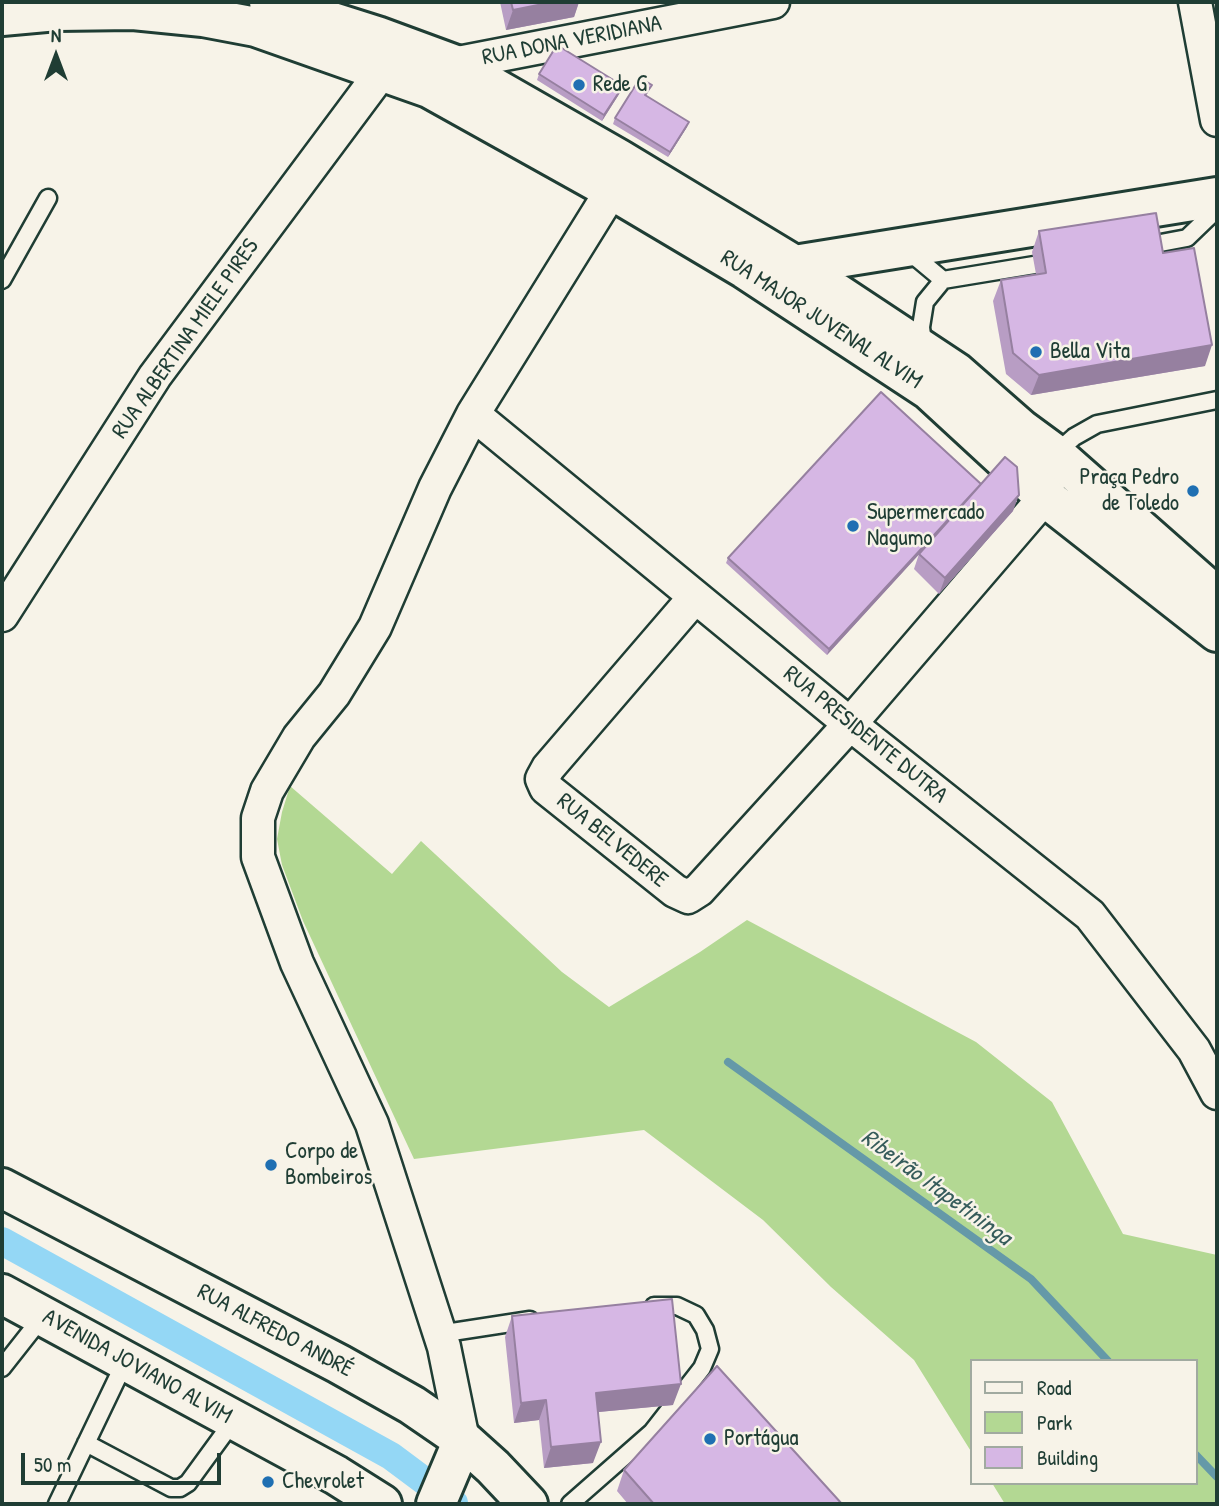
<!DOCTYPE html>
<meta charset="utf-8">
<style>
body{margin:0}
#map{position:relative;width:1219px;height:1506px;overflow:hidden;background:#f7f3e8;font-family:"Patrick Hand",sans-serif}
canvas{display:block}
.frame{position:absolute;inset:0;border:4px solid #1f3d34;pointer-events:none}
.legend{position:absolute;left:970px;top:1359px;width:228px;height:126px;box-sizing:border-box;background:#f7f3e8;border:2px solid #a1aaa0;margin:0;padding:9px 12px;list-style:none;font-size:21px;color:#1f3d34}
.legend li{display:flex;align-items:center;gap:14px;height:35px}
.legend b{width:35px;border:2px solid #a1aaa0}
.north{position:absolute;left:21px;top:21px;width:70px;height:70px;-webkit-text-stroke:5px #f7f3e8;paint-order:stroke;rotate:0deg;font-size:19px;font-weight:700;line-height:28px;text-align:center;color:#1f3d34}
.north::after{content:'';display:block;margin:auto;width:24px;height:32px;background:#1f3d34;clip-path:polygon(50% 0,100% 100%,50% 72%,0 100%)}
.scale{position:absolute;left:21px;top:1453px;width:200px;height:32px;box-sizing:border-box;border:4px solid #1f3d34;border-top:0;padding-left:9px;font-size:21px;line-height:24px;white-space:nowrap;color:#1f3d34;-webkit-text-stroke:5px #f7f3e8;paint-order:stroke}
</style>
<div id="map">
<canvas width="1219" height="1506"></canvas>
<div class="frame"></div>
<ul class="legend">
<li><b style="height:9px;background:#f7f3e8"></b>Road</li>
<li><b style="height:19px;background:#b3d893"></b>Park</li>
<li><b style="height:19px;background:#d6b7e4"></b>Building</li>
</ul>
<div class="north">N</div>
<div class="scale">50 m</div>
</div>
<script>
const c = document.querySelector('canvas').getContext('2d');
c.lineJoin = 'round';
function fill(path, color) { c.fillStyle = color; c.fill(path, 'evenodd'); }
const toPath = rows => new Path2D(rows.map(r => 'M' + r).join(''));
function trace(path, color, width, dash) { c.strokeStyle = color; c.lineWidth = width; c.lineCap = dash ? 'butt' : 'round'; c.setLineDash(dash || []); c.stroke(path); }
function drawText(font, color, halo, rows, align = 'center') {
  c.font = font + ' "Patrick Hand",sans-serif'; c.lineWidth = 5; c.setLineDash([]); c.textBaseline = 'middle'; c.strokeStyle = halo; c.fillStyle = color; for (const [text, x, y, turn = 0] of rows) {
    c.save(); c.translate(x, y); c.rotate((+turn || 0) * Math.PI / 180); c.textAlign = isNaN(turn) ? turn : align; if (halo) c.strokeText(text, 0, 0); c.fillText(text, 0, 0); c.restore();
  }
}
fill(toPath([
 [290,786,392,874,421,841,562,972,609,1007,700,952,747,920,976,1042,1052,1102,1123,1234,1217,1255,1217,1504,1005,1504,992,1483,1196,1483,1196,1361,972,1361,972,1453,914,1360,831,1287,763,1220,644,1130,414,1159,303,921,282,865,277,839,282,812]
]), '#b3d893');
trace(toPath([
 [728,1062,1031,1279,1108,1361],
 [1196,1455,1217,1477]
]), '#6599a8', 8);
trace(toPath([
 [2,1241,391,1456,454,1503]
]), '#94d7f5', 28);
const lane = toPath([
 [1150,245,1187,238,1217,209],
 [907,250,943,280],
 [2,280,48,198],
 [923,345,921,327,925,302,943,280,1034,265],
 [1055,454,1074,437,1097,424,1217,400],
 [439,1334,530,1320],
 [2,1368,43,1316],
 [86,1443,171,1488,180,1488,188,1483,234,1420],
 [57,1504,125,1362],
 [570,1504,652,1432,702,1368,710,1349,705,1330,696,1315,677,1306,654,1306]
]);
const street = toPath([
 [1195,2,1217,120],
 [453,64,773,2],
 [473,414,850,724,1090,915,1194,1050,1217,1093],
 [695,597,548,768,542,779,546,788,675,891,688,897,699,890,850,724,1045,497,1050,476],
 [2,615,155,376,383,70],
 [463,1440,444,1347,372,1124,297,963,258,857,258,818,267,791,299,737,334,694,375,627,435,488,473,414,612,190,618,167]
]);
const secondary = toPath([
 [269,2,377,36,453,64,619,159,796,266,956,372,1021,429,1055,454,1217,597],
 [2,16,57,11,133,10,203,17,256,27,429,88,612,190,745,269,929,390,1045,497,1217,632],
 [782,267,1217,197],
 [2,1188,339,1364,412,1405,463,1440,493,1467,528,1504],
 [2,1294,336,1475,382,1504],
 [436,1504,463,1440]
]);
trace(lane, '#1f3d34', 21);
trace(street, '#1f3d34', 37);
trace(secondary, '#1f3d34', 44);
trace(lane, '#f7f3e8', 16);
trace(street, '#f7f3e8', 32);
trace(secondary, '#f7f3e8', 38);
fill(toPath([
 [500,2,579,2,574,17,506,30],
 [539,74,621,91,602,121,537,80],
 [652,85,646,96,687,127,668,157,613,124,615,118],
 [1039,231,1163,253,1205,366,1031,395,1006,374,993,301,1001,280,1036,274,1032,252],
 [981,484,1013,511,939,594,914,569,919,554,827,655,726,563,728,558],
 [512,1316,673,1405,598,1412,593,1463,544,1468,539,1420,514,1423,505,1337],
 [624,1470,842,1504,628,1504,617,1491]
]), '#b89dc4');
fill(toPath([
 [553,2,579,2,574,17,506,30,513,10],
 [623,86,621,91,602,121,604,115],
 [689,122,687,127,668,157,670,152],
 [1212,345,1205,366,1031,395,1039,375],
 [981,484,979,489,827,655,829,649],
 [1019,495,1013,511,939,594,945,578],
 [681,1384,673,1405,588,1413,596,1393],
 [546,1400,539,1420,514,1423,521,1403],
 [601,1442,593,1463,544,1468,551,1447]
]), '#9680a0');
const building = toPath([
 [511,2,553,2,513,10,511,2],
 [557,45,623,86,604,115,539,74,557,45],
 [640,78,652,85,645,95,689,122,670,152,615,118,640,78],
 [1156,213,1163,253,1194,248,1212,345,1039,375,1013,353,1001,280,1046,273,1039,231,1156,213],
 [881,392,981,484,829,649,728,558,881,392],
 [1005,457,1017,467,1019,495,945,578,919,554,1005,457],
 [672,1299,681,1384,596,1393,601,1442,551,1447,546,1400,521,1403,512,1316,672,1299],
 [717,1366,842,1504,654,1504,624,1470,717,1366]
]);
fill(building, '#d6b7e4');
trace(building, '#9680a0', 2);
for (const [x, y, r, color] of [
 [579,85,7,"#1f6fb2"],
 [1036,352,7,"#1f6fb2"],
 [1193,491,7,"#1f6fb2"],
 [853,526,7,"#1f6fb2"],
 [271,1165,7,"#1f6fb2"],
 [710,1439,7,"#1f6fb2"],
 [268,1482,7,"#1f6fb2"]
]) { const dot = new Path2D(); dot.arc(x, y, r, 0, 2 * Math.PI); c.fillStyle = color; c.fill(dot); trace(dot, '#f7f3e8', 2.5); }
drawText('23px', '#1f3d34', '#f7f3e8', [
 ["RUA DONA VERIDIANA",572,41,-11],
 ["RUA MAJOR JUVENAL ALVIM",821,320,33],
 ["RUA ALBERTINA MIELE PIRES",186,339,-55],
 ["RUA PRESIDENTE DUTRA",865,735,39],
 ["RUA BELVEDERE",612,841,39],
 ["RUA ALFREDO ANDRÉ",275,1331,28],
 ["AVENIDA JOVIANO ALVIM",137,1367,29]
]);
drawText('23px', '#1f3d34', '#f7f3e8', [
 ["Rede G",593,85],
 ["Bella Vita",1050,352],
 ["Praça Pedro",1179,478,"right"],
 ["de Toledo",1179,504,"right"],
 ["Supermercado",867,513],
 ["Nagumo",867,539],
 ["Corpo de",285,1152],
 ["Bombeiros",285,1178],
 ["Portágua",724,1439],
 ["Chevrolet",282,1482]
], 'left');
drawText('italic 24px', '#365c5b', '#f7f3e8', [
 ["Ribeirão Itapetininga",936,1188,36]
]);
</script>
